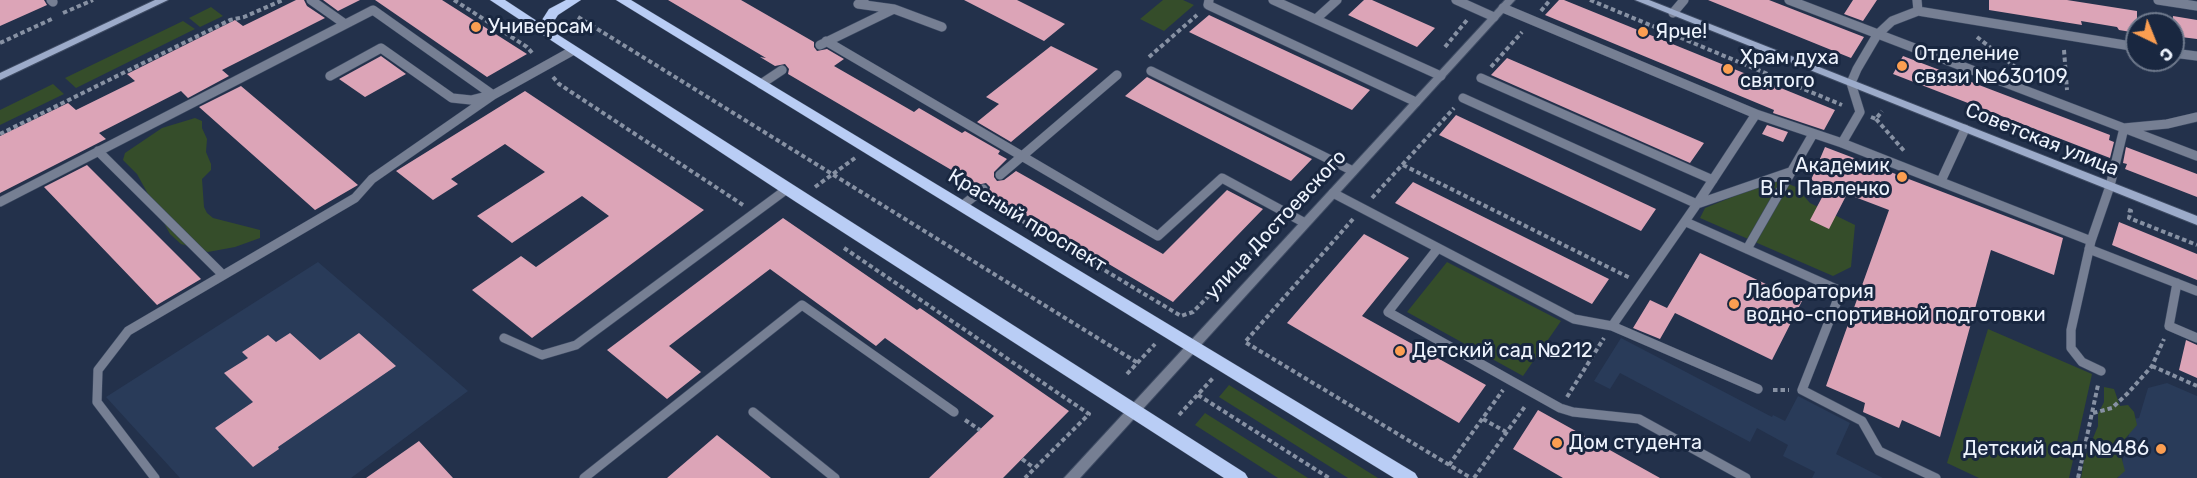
<!DOCTYPE html>
<meta charset="utf-8">
<style>
body{margin:0}
#map{position:relative;width:2197px;height:478px;overflow:hidden;background:#23314b;font-family:Rubik,sans-serif}
canvas{display:block}
.north{position:absolute;left:2125px;top:12px;width:60px;height:60px;box-sizing:border-box;background:#192740;border:2px solid #6e798c;border-radius:50%;rotate:137deg;font-size:16px;font-weight:700;line-height:24px;text-align:center;color:#edf3fd}
.north::after{content:'';display:block;margin:auto;width:21px;height:27px;background:#fb9e51;clip-path:polygon(50% 0,100% 100%,50% 72%,0 100%)}
</style>
<div id="map">
<canvas width="2197" height="478"></canvas>
<div class="north">С</div>
</div>
<script>
const c = document.querySelector('canvas').getContext('2d');
c.lineJoin = 'round';
function fill(path, color) { c.fillStyle = color; c.fill(path, 'evenodd'); }
const toPath = rows => new Path2D(rows.map(r => 'M' + r).join(''));
function trace(path, color, width, dash) { c.strokeStyle = color; c.lineWidth = width; c.lineCap = dash ? 'butt' : 'round'; c.setLineDash(dash || []); c.stroke(path); }
function drawText(font, color, halo, rows, align = 'center') {
  c.font = font + ' Rubik,sans-serif'; c.lineWidth = 6; c.setLineDash([]); c.textBaseline = 'middle'; c.strokeStyle = halo; c.fillStyle = color; for (const [text, x, y, turn = 0] of rows) {
    c.save(); c.translate(x, y); c.rotate((+turn || 0) * Math.PI / 180); c.textAlign = isNaN(turn) ? turn : align; if (halo) c.strokeText(text, 0, 0); c.fillText(text, 0, 0); c.restore();
  }
}
fill(toPath([
 [318,262,468,391,351,478,180,478,106,397],
 [1621,338,1772,417,1773,415,1785,421,1798,396,1850,423,1836,454,1883,478,1812,478,1815,472,1783,456,1788,445,1757,428,1750,442,1620,373,1610,389,1594,381],
 [2167,383,2197,396,2197,478,2118,478,2133,419,2139,418,2148,388]
]), '#293b59');
fill(toPath([
 [1163,0,1183,0,1194,5,1164,31,1140,19],
 [211,7,223,16,200,27,189,18],
 [183,21,195,29,76,88,65,78],
 [53,84,64,94,0,125,0,110],
 [195,118,202,121,202,128,207,139,206,152,211,164,211,170,202,179,204,207,207,213,213,218,260,230,260,238,235,247,208,252,181,244,170,234,137,174,123,160,125,153,162,128],
 [1777,179,1796,187,1810,203,1855,225,1851,267,1833,276,1700,218,1705,208],
 [1447,262,1561,321,1523,376,1407,312],
 [1988,329,2092,374,2069,478,1979,478,1947,463],
 [1229,385,1378,478,1348,478,1219,397],
 [2104,387,2114,389,2120,406,2128,405,2134,412,2137,425,2124,440,2120,452,2125,471,2117,478,2081,478,2084,460,2098,426,2098,414,2104,402],
 [1205,413,1308,478,1278,478,1195,425]
]), '#354d2a');
fill(toPath([
 [0,0,44,0,47,5,0,26],
 [296,0,304,0,307,6,325,18,222,70,229,76,188,98,181,91,99,133,106,139,0,193,0,136,68,103,76,110,135,81,127,74,235,20,243,26],
 [323,0,360,0,338,11],
 [375,0,442,0,527,54,487,77],
 [668,0,741,0,814,42,814,47,817,51,827,49,844,59,834,66,914,112,919,108,962,133,965,131,1000,151,998,154,1007,159,994,172,994,177,997,181,1004,180,1016,171,1163,254,1227,190,1263,209,1173,302,992,195,989,192,990,187,986,183,977,185,788,74,789,69,785,64,775,66,760,57,766,58],
 [964,0,1017,0,1065,24,1044,41],
 [1364,0,1372,0,1435,28,1417,47,1348,15],
 [1559,0,1564,0,1835,110,1824,130,1773,113,1774,110,1545,15],
 [1708,0,1769,0,1864,37,1851,58],
 [1853,0,1877,0,1863,21,1844,14],
 [1989,0,2067,0,2137,11,2137,33,2119,30,2117,27,2081,21,2082,25,1989,10],
 [1209,15,1370,90,1352,110,1189,32],
 [2173,16,2197,20,2197,39,2173,36],
 [1051,46,1098,69,1011,142,977,122,999,104,986,97],
 [381,56,406,74,365,97,339,79],
 [1903,56,2110,135,2109,140,2114,142,2110,158,1893,74],
 [1507,58,1704,143,1690,163,1491,75],
 [1147,77,1163,85,1312,159,1291,181,1125,96],
 [241,86,358,185,315,210,199,107],
 [525,91,704,210,532,338,472,290,521,256,536,267,609,216,582,196,512,243,477,216,545,172,505,144,451,179,458,184,433,200,396,171],
 [1456,115,1656,209,1641,231,1439,135],
 [1767,125,1788,132,1783,142,1762,134],
 [1825,147,2063,238,2054,275,1991,250,1940,437,1902,420,1899,428,1863,412,1865,403,1826,386,1889,210,1847,194,1829,229,1810,220,1828,186,1811,180],
 [2126,147,2197,174,2197,197,2125,169,2127,164,2123,163],
 [87,165,201,279,157,305,44,187],
 [1413,182,1609,279,1592,304,1395,203],
 [783,218,917,310,920,308,1069,411,1003,478,929,478,994,416,885,338,876,346,770,269,669,346,701,372,667,399,607,350],
 [2119,222,2197,254,2197,280,2112,245],
 [1364,234,1409,258,1362,316,1486,385,1459,423,1287,323],
 [1700,253,1802,301,1772,360,1675,313,1660,339,1633,328,1650,300,1667,308],
 [290,333,320,360,359,333,396,366,278,447,279,449,253,467,215,428,253,402,224,373,248,358,242,352,268,335,276,342],
 [2186,340,2197,345,2197,378,2179,370],
 [1538,410,1660,478,1563,478,1513,449],
 [717,435,771,478,667,478],
 [419,441,453,478,366,478]
]), '#dca4b7');
const lane = toPath([
 [51,0,53,2],
 [311,0,345,24],
 [864,0,858,4,894,9],
 [1209,0,1208,5,1416,102],
 [1273,0,1441,76],
 [1456,0,1494,17],
 [1789,0,2197,156],
 [2158,0,2197,6],
 [1503,8,1756,114,1842,143,2091,241],
 [1918,11,2137,47],
 [1673,13,1684,0],
 [1316,19,1337,0],
 [826,41,1158,236,1222,178,1305,223],
 [820,45,894,9,942,27],
 [2173,53,2197,56],
 [1151,71,1353,171],
 [330,76,381,48,452,98,471,100,487,96],
 [1481,78,1713,180],
 [761,84,782,70],
 [1463,98,1697,204,1612,326,1758,389],
 [1842,143,1860,112,1851,83,1857,69,1877,35,1892,21,1918,11,1917,0],
 [98,151,223,275],
 [1000,175,1117,75],
 [1941,181,1965,129],
 [1333,193,1574,319,1612,326],
 [0,202,373,10,493,95],
 [1697,204,1756,114],
 [1697,204,1790,172],
 [962,206,983,189],
 [1686,222,1841,291,1802,390,1862,421,1879,451,1936,478],
 [1438,248,1388,312,1560,408,1573,412,1639,419,1746,478],
 [1747,249,1813,134],
 [2089,249,2197,291],
 [2177,283,2169,326,2197,338],
 [504,338,542,355,576,345,787,189],
 [2101,371,2082,362,2071,348,2071,330,2091,241,2110,186,2124,128,2167,124,2197,117],
 [753,412,835,478],
 [155,478,97,402,98,370,128,331,355,198,372,179,493,95,572,51],
 [584,478,802,305,954,412]
]);
const street = toPath([
 [1505,0,1515,0,1080,478,1064,478,1505,0]
]);
const secondary = toPath([
 [155,0,168,0,0,80,0,73,155,0],
 [1635,0,1649,0,2197,216,2197,225,1635,0]
]);
const primary = toPath([
 [490,0,505,0,540,23,549,9,566,0,581,0,558,15,549,29,1245,473,1248,478,1224,478,796,202,490,0],
 [616,0,631,0,1415,473,1418,478,1394,478,616,0]
]);
trace(lane, '#3f4c64', 10);
trace(street, '#3f4c64', 2);
trace(secondary, '#3f4c64', 2);
trace(primary, '#3f4c64', 1);
trace(toPath([
 [454,0,527,47,534,55],
 [1590,0,1842,105],
 [1541,11,1550,0],
 [63,13,93,0],
 [578,17,1138,363],
 [1977,37,2023,73],
 [0,43,54,18],
 [1445,47,1467,20],
 [2064,50,2067,90],
 [1149,57,1197,15],
 [1491,67,1522,32],
 [553,77,559,84,743,205],
 [1871,117,1876,119,1882,111],
 [1876,119,1905,152],
 [0,134,230,20,244,17,283,0],
 [1403,165,1630,278],
 [815,187,855,158],
 [1372,198,1454,108],
 [989,201,1181,316,1193,312,1278,225],
 [1298,205,1328,173],
 [2128,210,2131,211,2129,218,2197,245],
 [1353,219,1245,342,1471,478],
 [844,248,1089,414,1025,478],
 [2152,366,2197,386],
 [1127,374,1155,344],
 [1773,390,1789,390],
 [1198,395,1329,478],
 [1567,397,1604,338],
 [2093,413,2112,408,2128,393,2152,366,2164,339],
 [1179,415,1213,378],
 [1483,419,1506,432],
 [965,420,980,430],
 [1022,459,1034,468],
 [1449,465,1503,390],
 [1474,478,1526,405],
 [2078,478,2098,385]
]), '#8791a3', 4, [4.5, 3]);
trace(lane, '#767f93', 9);
fill(street, '#767f93');
fill(secondary, '#9cabca');
fill(primary, '#b9cdf5');
for (const [x, y, r, color] of [
 [476,27,6,"#fb9e51"],
 [1643,32,6,"#fb9e51"],
 [1902,66,6,"#fb9e51"],
 [1728,69,6,"#fb9e51"],
 [1902,177,6,"#fb9e51"],
 [1734,304,6,"#fb9e51"],
 [1400,351,6,"#fb9e51"],
 [1557,443,6,"#fb9e51"],
 [2161,449,6,"#fb9e51"]
]) { const dot = new Path2D(); dot.arc(x, y, r, 0, 2 * Math.PI); c.fillStyle = color; c.fill(dot); trace(dot, '#192740', 2); }
drawText('20px', '#edf3fd', '#192740', [
 ["Универсам",488,27],
 ["Ярче!",1655,32],
 ["Отделение",1914,54],
 ["связи №630109",1914,77],
 ["Храм духа",1740,58],
 ["святого",1740,81],
 ["Академик",1890,166,"right"],
 ["В.Г. Павленко",1890,189,"right"],
 ["Лаборатория",1746,292],
 ["водно-спортивной подготовки",1746,315],
 ["Детский сад №212",1412,351],
 ["Дом студента",1569,443],
 ["Детский сад №486",2149,449,"right"]
], 'left');
drawText('20px', '#edf3fd', '#192740', [
 ["Советская улица",2042,140,22],
 ["Красный проспект",1027,221,31],
 ["улица Достоевского",1276,225,-47]
]);
</script>
